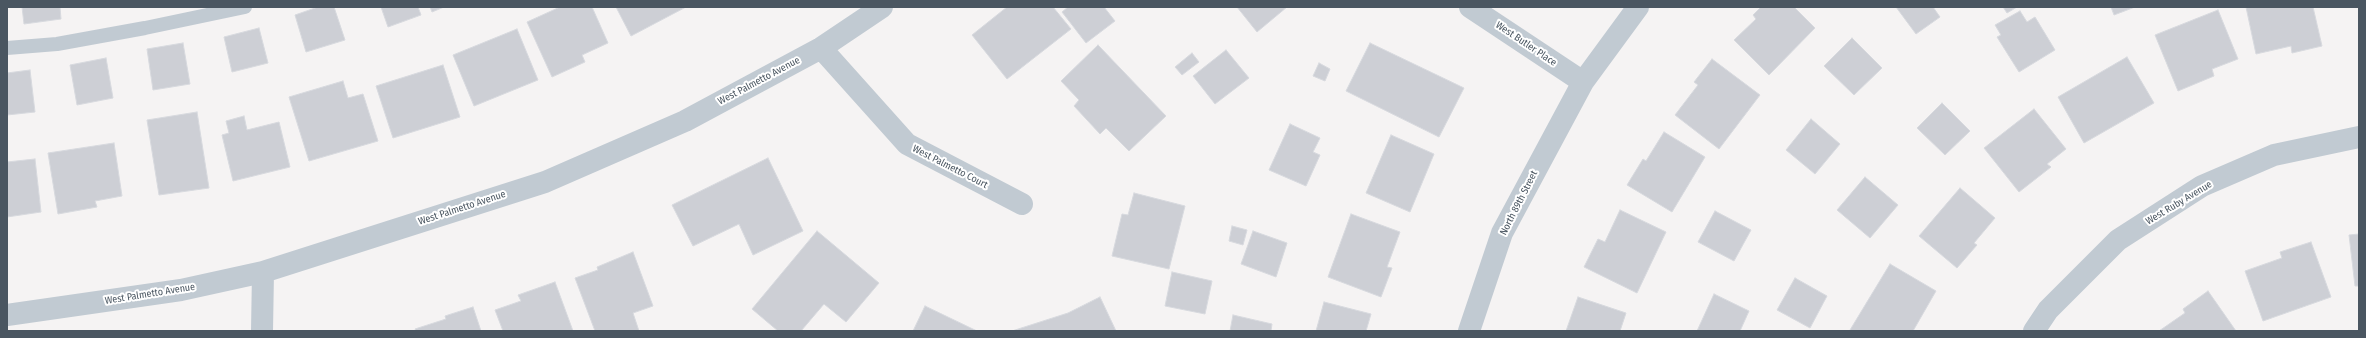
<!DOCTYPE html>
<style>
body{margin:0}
#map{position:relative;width:2366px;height:338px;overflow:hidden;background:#f5f3f3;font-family:"Fira Sans Condensed",sans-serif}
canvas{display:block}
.frame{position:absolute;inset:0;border:8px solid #4a5661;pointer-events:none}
</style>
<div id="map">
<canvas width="2366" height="338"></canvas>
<div class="frame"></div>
</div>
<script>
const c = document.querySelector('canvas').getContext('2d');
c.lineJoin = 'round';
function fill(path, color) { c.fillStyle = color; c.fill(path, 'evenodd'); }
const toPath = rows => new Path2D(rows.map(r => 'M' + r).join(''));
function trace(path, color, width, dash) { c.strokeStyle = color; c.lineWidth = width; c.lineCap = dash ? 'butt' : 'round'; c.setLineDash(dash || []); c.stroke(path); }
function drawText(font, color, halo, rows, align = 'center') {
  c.font = font + ' "Fira Sans Condensed",sans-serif'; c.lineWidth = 4; c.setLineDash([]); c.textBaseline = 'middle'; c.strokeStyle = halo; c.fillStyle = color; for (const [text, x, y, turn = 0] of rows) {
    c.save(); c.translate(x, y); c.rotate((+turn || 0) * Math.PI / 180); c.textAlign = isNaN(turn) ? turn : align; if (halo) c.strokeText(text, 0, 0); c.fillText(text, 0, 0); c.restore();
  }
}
const building = toPath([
 [22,7,60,7,61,19,24,24,22,7],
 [318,7,334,7,345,40,306,52,295,15,318,7],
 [381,7,418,7,421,15,388,27,381,7],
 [430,7,444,7,432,12,430,7],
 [560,7,592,7,608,43,582,55,585,62,552,77,527,22,560,7],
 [616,7,686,7,631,36,616,7],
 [1007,7,1053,7,1071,29,1007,79,972,35,1007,7],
 [1068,7,1104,7,1115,21,1086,43,1062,12,1068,7],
 [1237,7,1287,7,1257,32,1237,7],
 [1761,7,1794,7,1815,28,1769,75,1734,40,1756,19,1753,15,1761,7],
 [1896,7,1933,7,1940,17,1916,34,1896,7],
 [2003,7,2017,7,2007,13,2003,7],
 [2111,7,2135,7,2114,15,2111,7],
 [2246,7,2313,7,2322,46,2292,53,2291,46,2256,54,2246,7],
 [2218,10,2238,59,2212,69,2214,76,2178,91,2155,35,2218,10],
 [2020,11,2027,22,2035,17,2055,50,2019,72,1997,37,2001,35,1995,25,2020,11],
 [259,28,268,63,232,72,224,37,259,28],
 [517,29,538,80,474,106,453,55,517,29],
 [1852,38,1882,68,1854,95,1824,66,1852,38],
 [183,43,190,84,153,90,147,49,183,43],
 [1370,43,1464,88,1439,137,1346,91,1370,43],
 [1098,45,1166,116,1129,151,1106,128,1100,134,1074,106,1079,100,1061,81,1098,45],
 [1226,50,1249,78,1215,104,1193,76,1226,50],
 [1192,53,1199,62,1182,75,1175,67,1192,53],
 [2127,57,2154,103,2084,143,2058,97,2127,57],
 [106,58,113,98,77,105,70,65,106,58],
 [1712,59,1760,95,1719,149,1675,115,1698,85,1694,82,1712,59],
 [1319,63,1330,69,1325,81,1313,76,1319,63],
 [443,65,460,117,393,138,376,86,443,65],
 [30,70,35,112,7,115,7,73,30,70],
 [343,81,348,98,363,94,378,141,309,161,289,97,343,81],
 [1942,103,1970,131,1945,155,1917,128,1942,103],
 [2034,109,2066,149,2047,164,2051,167,2019,192,1984,148,2034,109],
 [197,112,209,188,159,195,147,120,197,112],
 [244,116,247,130,279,122,290,167,233,181,222,135,229,133,226,121,244,116],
 [1811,119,1840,144,1815,174,1786,150,1811,119],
 [1290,124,1320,138,1313,152,1320,155,1306,186,1269,170,1290,124],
 [1664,132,1705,157,1672,212,1627,185,1643,159,1646,161,1664,132],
 [1391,135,1434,154,1410,212,1366,193,1391,135],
 [114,143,122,196,95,201,97,207,58,214,48,153,114,143],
 [768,158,803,231,753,255,739,224,693,246,672,205,768,158],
 [35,159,41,212,7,217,7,162,35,159],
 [1865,177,1898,205,1870,238,1837,210,1865,177],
 [1960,188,1995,218,1974,243,1977,245,1957,268,1919,236,1960,188],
 [1134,193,1185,206,1169,269,1112,256,1122,214,1128,215,1134,193],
 [1620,210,1666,232,1637,293,1584,267,1598,239,1605,242,1620,210],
 [1715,211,1751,230,1734,261,1698,242,1715,211],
 [1351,214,1400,232,1387,267,1392,268,1381,297,1328,277,1351,214],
 [1232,226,1247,230,1243,245,1229,241,1232,226],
 [817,231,879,283,846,322,824,304,801,331,778,331,752,309,817,231],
 [1253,231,1287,243,1276,277,1241,264,1253,231],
 [2359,234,2359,286,2355,286,2349,235,2359,234],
 [2311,242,2331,297,2263,321,2245,271,2282,258,2280,252,2311,242],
 [633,252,653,306,633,313,639,331,595,331,575,278,598,270,597,267,633,252],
 [1890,264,1936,291,1913,331,1852,331,1850,330,1890,264],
 [1172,272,1212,281,1205,314,1165,306,1172,272],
 [1795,278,1827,296,1810,328,1777,310,1795,278],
 [555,282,573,331,503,331,495,310,521,301,518,295,555,282],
 [2208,291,2236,331,2159,331,2185,313,2183,309,2208,291],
 [1714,294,1749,311,1740,331,1697,331,1714,294],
 [1100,297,1116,331,1012,331,1068,313,1100,297],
 [1578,297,1626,313,1620,331,1566,331,1578,297],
 [1324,302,1371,314,1366,331,1316,331,1324,302],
 [925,306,977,331,913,331,925,306],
 [473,307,481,331,416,331,415,329,446,319,445,316,473,307],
 [1233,315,1272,324,1271,331,1230,331,1233,315]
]);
fill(building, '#cdcfd5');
trace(building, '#d7d9de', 1);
trace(toPath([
 [7,48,57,44,145,28,245,7]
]), '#c1cad2', 14);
trace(toPath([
 [1470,7,1583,82],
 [821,48,907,144,1022,204],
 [7,315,181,290,263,272,545,182,685,121,821,48,882,7],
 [262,331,263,272],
 [1469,331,1502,233,1583,82,1638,7],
 [2034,331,2048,310,2118,240,2202,186,2274,155,2359,137]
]), '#c1cad2', 22);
drawText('10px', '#4a5661', '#fff', [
 ["West Butler Place",1526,44,34],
 ["West Palmetto Avenue",759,81,-28],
 ["West Palmetto Court",950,167,27],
 ["North 89th Street",1519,203,-63],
 ["West Ruby Avenue",2179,203,-31],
 ["West Palmetto Avenue",462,208,-18],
 ["West Palmetto Avenue",150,294,-9]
]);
</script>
